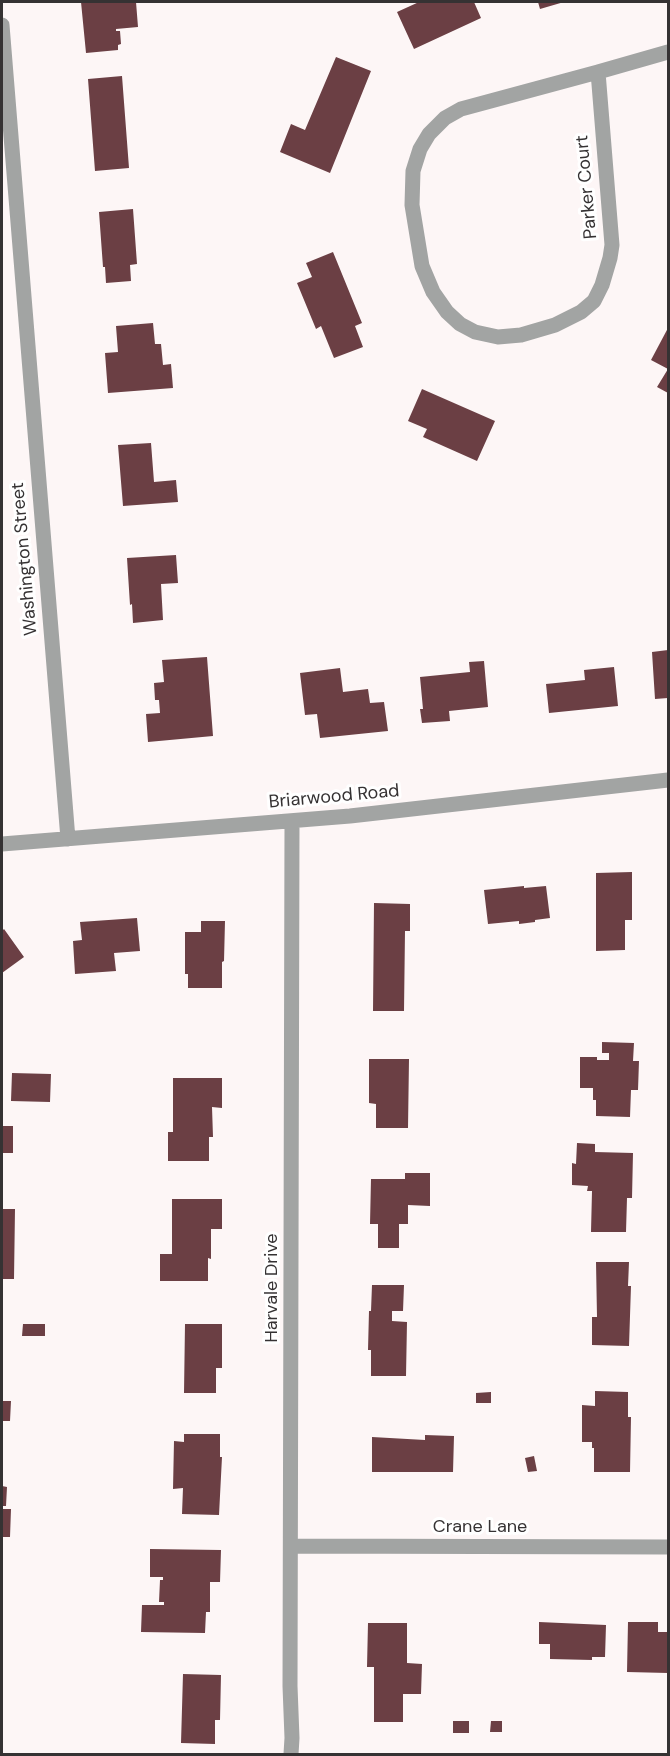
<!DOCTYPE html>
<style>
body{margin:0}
#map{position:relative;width:670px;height:1756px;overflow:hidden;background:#fdf6f6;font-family:"DM Sans",sans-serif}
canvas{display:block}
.frame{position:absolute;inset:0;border:3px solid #353233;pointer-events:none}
</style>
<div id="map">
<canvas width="670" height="1756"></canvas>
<div class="frame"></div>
</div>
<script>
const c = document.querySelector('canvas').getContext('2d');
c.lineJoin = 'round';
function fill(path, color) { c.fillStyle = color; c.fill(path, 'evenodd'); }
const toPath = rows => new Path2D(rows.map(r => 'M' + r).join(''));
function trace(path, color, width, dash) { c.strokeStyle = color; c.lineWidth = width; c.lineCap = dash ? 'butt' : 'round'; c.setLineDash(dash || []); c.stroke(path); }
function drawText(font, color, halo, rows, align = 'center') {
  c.font = font + ' "DM Sans",sans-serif'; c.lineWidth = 6; c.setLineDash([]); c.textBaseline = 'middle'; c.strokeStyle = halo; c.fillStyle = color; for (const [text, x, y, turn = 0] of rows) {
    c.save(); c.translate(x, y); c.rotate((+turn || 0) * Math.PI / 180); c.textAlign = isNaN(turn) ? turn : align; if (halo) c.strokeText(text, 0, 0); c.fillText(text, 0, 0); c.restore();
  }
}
fill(toPath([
 [81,2,136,2,138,27,116,29,116,31,120,31,121,44,118,45,118,50,86,53],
 [419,2,474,2,481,18,414,49,397,12],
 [538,2,564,2,540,9],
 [336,57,371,71,330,173,280,152,291,124,305,130],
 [122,76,129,168,95,171,88,79],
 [133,209,137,264,130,265,131,281,106,283,105,267,103,267,99,212],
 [333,252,362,323,355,326,363,347,334,358,321,326,316,329,297,283,312,277,306,263],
 [153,323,155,344,161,344,163,365,171,364,173,388,108,393,105,353,118,352,116,326],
 [668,328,668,393,657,387,668,369,651,360],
 [422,389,495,421,477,461,423,437,427,429,408,421],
 [151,443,154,482,176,480,178,502,123,506,118,445],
 [176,555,178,583,161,584,163,620,133,623,132,604,130,605,127,558],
 [668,650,668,698,655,699,652,652],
 [207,657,213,736,148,742,146,714,160,713,159,700,155,700,154,683,164,682,162,660],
 [484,661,488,707,449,711,450,721,422,723,420,709,423,709,420,677,470,672,469,662],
 [614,667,618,706,549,713,546,684,585,680,584,670],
 [340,668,343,692,368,689,370,703,384,702,388,731,320,738,317,714,305,715,300,673],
 [632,872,632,920,625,920,625,950,596,951,596,873],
 [524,886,524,888,546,886,550,918,535,920,535,922,519,924,519,921,488,924,484,890],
 [374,903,410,904,410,931,405,931,404,1011,373,1011],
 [137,918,140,951,114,953,116,971,75,974,73,941,82,940,80,922],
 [201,921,225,921,224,961,222,962,222,988,188,988,188,974,185,974,185,932,201,932],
 [4,929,24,957,2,973,2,931],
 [602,1042,634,1043,633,1061,639,1061,638,1090,631,1090,630,1117,596,1116,596,1100,593,1100,593,1088,580,1088,580,1057,597,1057,597,1060,609,1060,609,1053,602,1053],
 [369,1059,409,1059,408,1128,376,1128,376,1104,369,1103],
 [12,1073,51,1074,50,1102,11,1101],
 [173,1078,222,1078,222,1108,212,1107,213,1137,209,1137,209,1161,168,1161,168,1132,173,1132],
 [2,1126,13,1126,13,1153,2,1153],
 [577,1143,595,1144,595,1152,633,1153,632,1198,627,1198,626,1232,591,1232,592,1191,587,1191,588,1186,572,1185,572,1163,576,1164],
 [405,1173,430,1173,430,1206,408,1205,408,1224,399,1224,399,1248,378,1248,378,1224,370,1224,371,1179,405,1179],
 [172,1199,222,1199,222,1229,211,1229,211,1259,208,1258,208,1281,160,1281,160,1254,172,1254],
 [2,1209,15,1209,14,1279,2,1279],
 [596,1262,629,1262,628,1286,631,1286,629,1346,592,1345,592,1317,597,1317],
 [372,1285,404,1285,403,1311,392,1311,392,1321,407,1322,406,1376,371,1376,371,1350,368,1350,369,1311,371,1311],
 [23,1324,45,1324,45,1336,22,1336],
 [185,1324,222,1324,222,1368,216,1368,216,1393,184,1393],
 [595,1391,628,1392,628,1417,631,1417,630,1472,594,1472,594,1448,592,1448,592,1442,582,1442,582,1405,595,1406],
 [491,1392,491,1403,476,1403,476,1393],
 [2,1401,11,1401,10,1421,2,1421],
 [184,1434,220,1434,220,1457,222,1457,219,1515,182,1514,183,1488,173,1489,174,1441,184,1442],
 [425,1435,454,1436,453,1472,372,1472,372,1437,425,1440],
 [534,1456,537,1471,528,1472,525,1458],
 [2,1486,7,1487,6,1506,2,1506],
 [2,1509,11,1509,10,1537,2,1537],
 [150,1549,221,1550,220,1582,210,1582,210,1612,206,1612,205,1633,141,1632,142,1605,164,1605,164,1602,159,1602,160,1580,163,1580,163,1577,150,1577],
 [539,1622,606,1625,605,1657,592,1657,592,1660,550,1659,550,1644,539,1644],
 [628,1622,658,1622,658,1632,668,1632,668,1673,627,1672],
 [368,1623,407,1623,407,1663,422,1664,421,1694,403,1694,403,1722,374,1722,374,1667,367,1667],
 [183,1674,221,1675,220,1720,215,1720,215,1744,181,1743],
 [453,1721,469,1721,469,1733,453,1733],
 [491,1721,502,1721,502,1732,490,1732]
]), '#6b3f44');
trace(toPath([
 [2,25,68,839],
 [598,72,612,245,610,258,602,285,594,301,581,312,555,325,521,335,498,337,475,332,460,324,447,312,433,292,422,266,412,205,413,171,420,149,429,134,445,118,461,109,598,72],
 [598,72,668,52],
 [2,844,350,816,668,780],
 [291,1546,668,1547],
 [291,1754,292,1738,290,1686,292,821]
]), '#a2a4a3', 15);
drawText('18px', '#353233', '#fff', [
 ["Parker Court",587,187,-95],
 ["Washington Street",25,559,-95],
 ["Briarwood Road",334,797,-5],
 ["Harvale Drive",272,1288,-90],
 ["Crane Lane",480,1527]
]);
</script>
